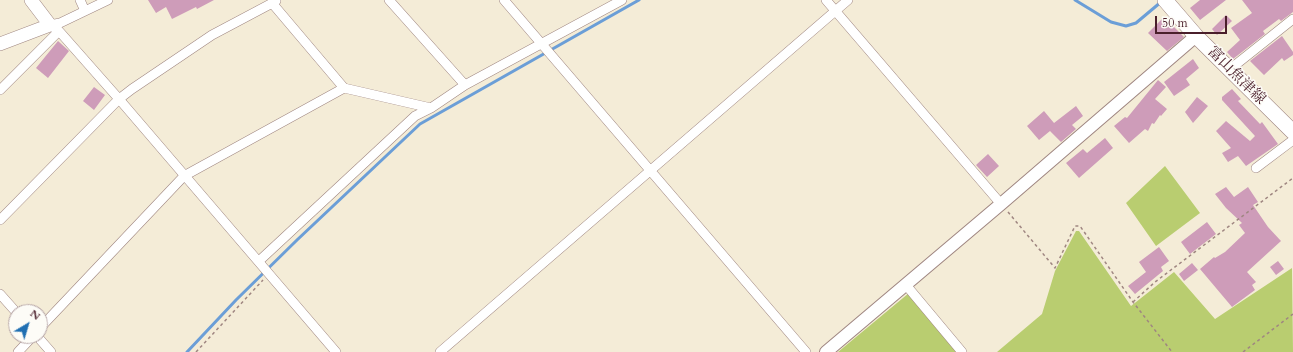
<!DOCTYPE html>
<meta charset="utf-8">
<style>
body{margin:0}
#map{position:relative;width:1293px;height:352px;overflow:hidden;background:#f4ecd7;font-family:Cardo,serif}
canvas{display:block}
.north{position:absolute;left:8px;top:304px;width:40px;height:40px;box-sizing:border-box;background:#fdfcf7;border:1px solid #b5a4a5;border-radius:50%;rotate:38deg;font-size:11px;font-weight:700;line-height:16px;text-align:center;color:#4a1f2b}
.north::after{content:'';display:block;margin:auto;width:14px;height:18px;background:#1f6fb2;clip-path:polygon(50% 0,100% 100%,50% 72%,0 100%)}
.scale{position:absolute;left:1155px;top:16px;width:72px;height:18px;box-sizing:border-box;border:2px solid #4a1f2b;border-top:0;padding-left:5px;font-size:12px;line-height:14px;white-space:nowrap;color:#4a1f2b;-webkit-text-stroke:3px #fdfcf7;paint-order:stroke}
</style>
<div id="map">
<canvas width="1293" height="352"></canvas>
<div class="north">N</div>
<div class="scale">50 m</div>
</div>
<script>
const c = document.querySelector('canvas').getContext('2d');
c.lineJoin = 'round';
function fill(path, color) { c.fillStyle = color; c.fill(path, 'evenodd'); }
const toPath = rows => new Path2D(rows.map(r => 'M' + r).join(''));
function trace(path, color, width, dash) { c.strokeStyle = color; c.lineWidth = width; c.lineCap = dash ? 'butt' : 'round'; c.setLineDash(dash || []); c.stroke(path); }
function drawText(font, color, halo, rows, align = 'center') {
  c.font = font + ' Cardo,"Noto Serif JP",serif'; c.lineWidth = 3; c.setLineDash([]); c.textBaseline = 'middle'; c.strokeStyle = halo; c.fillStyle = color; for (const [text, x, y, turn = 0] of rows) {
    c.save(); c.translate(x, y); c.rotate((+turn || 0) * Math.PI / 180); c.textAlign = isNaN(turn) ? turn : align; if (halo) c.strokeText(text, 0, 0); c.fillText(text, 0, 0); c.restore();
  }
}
fill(toPath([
 [1165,166,1200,213,1156,246,1126,203],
 [1076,231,1079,231,1131,306,1174,272,1215,319,1292,268,1293,352,997,352,1042,314,1055,271],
 [909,293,958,352,838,352]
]), '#b9cd70');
trace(toPath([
 [1075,0,1111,22,1126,26,1136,23,1161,2],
 [187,352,236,300,297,240,420,124,639,0]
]), '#6b9ed7', 3);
fill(toPath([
 [148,0,214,0,197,9,196,7,172,19,166,7,156,13],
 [1200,0,1226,0,1200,20,1190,8],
 [1242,0,1293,0,1293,12,1281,21,1279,19,1263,31,1265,34,1233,59,1227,52,1240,40,1231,28,1252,13],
 [1226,15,1232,21,1217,35,1212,29],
 [1164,17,1184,37,1167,51,1148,33],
 [1282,36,1293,52,1293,55,1284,61,1282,58,1264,75,1250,61],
 [58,41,69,51,48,78,36,68],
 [1193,59,1199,68,1186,79,1190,85,1174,96,1164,82],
 [1158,80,1166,87,1155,99,1167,109,1161,116,1160,115,1154,124,1152,123,1148,131,1145,129,1129,143,1114,126,1125,117,1127,118],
 [94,87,105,95,94,110,83,101],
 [1232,89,1241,99,1238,101,1260,124,1262,122,1278,144,1246,166,1238,156,1228,162,1222,153,1231,148,1216,131,1226,121,1250,141,1255,136,1222,100,1222,97],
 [1197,97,1208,106,1193,123,1185,112],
 [1076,106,1083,116,1072,125,1076,129,1061,142,1050,131,1039,140,1027,126,1044,111,1054,123],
 [1105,138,1113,148,1079,178,1066,163,1083,149,1087,153],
 [988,154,999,166,987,177,976,165],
 [1226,187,1234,197,1248,187,1258,202,1253,205,1268,227,1281,241,1247,272,1256,282,1252,285,1255,290,1232,307,1200,269,1214,257,1215,258,1225,252,1245,233,1239,225,1242,223,1226,208,1215,194],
 [1207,222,1216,234,1190,254,1181,242],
 [1159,247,1169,261,1161,267,1163,271,1135,294,1128,286,1146,272,1139,262],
 [1278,261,1284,269,1276,275,1270,267],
 [1192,263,1198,270,1184,281,1179,274]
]), '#ce9cb9');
const minor = toPath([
 [80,0,85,11],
 [389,0,465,85,431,108],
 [504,0,806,352],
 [826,0,1001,204],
 [50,25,59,31,119,99,336,352],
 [50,25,60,23,108,0],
 [1229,70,1293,19],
 [465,85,622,0],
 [0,90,59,31],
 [1256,168,1293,140],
 [0,220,119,99,132,89,212,35,276,1],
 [259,261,415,116,431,108,344,88],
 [906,285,962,352],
 [0,294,16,312],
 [40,328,184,176,344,88,272,3],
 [37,336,51,352],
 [18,352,33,336],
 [440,352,848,0]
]);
const tertiary = toPath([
 [826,352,1001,204,1196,36]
]);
const secondary = toPath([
 [0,44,50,25,31,0]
]);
const primary = toPath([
 [1165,0,1196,36,1293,132]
]);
trace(minor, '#9f8681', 10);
trace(tertiary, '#9f8681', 14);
trace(secondary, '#9f8681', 14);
trace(primary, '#9f8681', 16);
trace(toPath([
 [1008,212,1055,268,1075,226,1080,226,1133,302,1172,352],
 [1133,302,1155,282,1293,178],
 [196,352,263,280],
 [1243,352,1293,314]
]), '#9f8681', 1.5, [3, 3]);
trace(minor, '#fff', 9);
trace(tertiary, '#fff', 12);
trace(secondary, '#fff', 13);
trace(primary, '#fff', 15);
drawText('15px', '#4a1f2b', '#fdfcf7', [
 ["富山魚津線",1236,76,45]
]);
</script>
